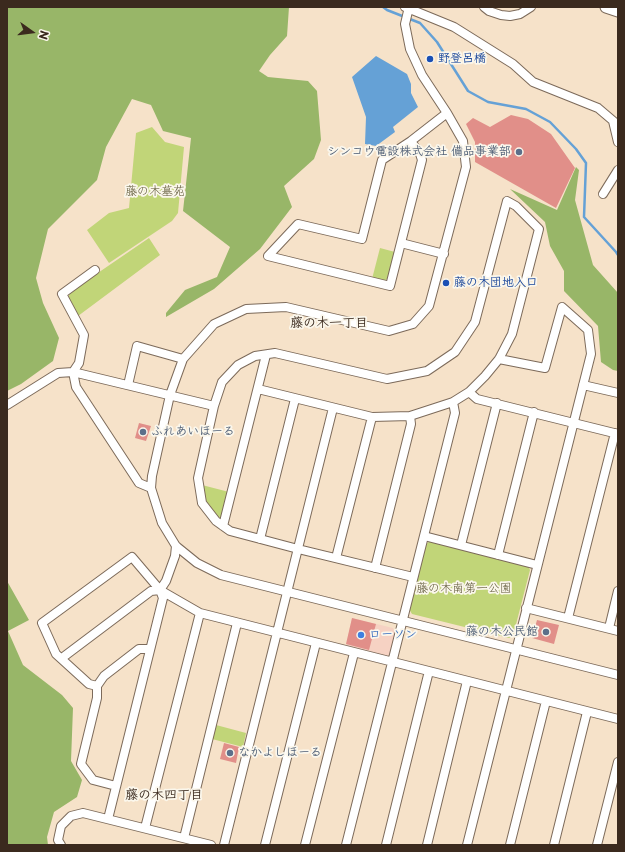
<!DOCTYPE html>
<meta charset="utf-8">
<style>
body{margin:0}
#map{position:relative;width:625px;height:852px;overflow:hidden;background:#f6e2c9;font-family:"Playpen Sans",sans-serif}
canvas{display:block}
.frame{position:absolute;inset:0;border:8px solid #3b2a1e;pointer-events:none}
.north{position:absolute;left:12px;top:12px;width:40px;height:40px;-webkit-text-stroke:3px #fbf7ec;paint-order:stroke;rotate:104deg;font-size:11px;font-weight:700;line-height:16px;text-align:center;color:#3b2a1e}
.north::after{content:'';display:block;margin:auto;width:14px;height:18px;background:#3b2a1e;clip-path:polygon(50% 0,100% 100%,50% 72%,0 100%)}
</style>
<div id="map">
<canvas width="625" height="852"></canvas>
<div class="frame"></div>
<div class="north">N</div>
</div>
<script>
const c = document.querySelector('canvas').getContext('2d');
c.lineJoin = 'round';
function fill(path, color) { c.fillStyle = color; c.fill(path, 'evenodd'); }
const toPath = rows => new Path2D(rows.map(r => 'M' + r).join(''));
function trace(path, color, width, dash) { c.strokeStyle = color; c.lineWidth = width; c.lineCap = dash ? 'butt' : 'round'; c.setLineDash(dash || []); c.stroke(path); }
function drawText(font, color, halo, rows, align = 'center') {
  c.font = font + ' "Playpen Sans","Klee One",sans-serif'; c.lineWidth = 3.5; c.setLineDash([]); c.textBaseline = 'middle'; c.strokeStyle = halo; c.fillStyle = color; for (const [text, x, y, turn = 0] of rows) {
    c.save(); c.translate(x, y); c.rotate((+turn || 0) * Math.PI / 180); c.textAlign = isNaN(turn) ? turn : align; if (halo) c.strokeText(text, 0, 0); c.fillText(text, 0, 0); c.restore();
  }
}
fill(toPath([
 [352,618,393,628,396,634,391,654,386,657,346,646]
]), '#f6d2c3');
fill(toPath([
 [152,127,165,142,184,147,178,213,172,221,109,263,87,230,109,213,129,208,136,133],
 [149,238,160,255,78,316,68,299,70,292],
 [380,248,395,252,389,278,384,281,372,279],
 [202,485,229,492,223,517,217,518,206,501],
 [430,541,528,566,530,570,513,636,509,638,412,614,409,609,425,545],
 [216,725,246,733,243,747,212,739]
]), '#c1d578');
fill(toPath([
 [7,7,289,7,287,36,270,55,259,71,268,77,308,81,317,91,321,140,314,159,284,186,292,207,260,249,214,289,166,317,166,313,185,290,217,277,230,247,183,211,191,138,163,131,151,105,132,99,106,147,97,180,48,229,36,278,43,303,59,338,53,361,21,384,7,391],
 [576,167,579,170,575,200,593,265,618,293,618,371,613,370,601,362,598,326,564,291,564,271,550,246,545,222,510,189,557,210],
 [7,581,29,620,8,631,23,665,62,695,73,708,71,761,82,780,77,797,54,812,47,837,48,845,7,845]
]), '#98b668');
fill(toPath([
 [376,56,407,74,411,84,411,93,418,107,393,127,395,132,376,146,365,144,366,117,352,77]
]), '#65a1d6');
trace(toPath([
 [383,7,387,10,420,23,437,42,468,91,488,102,526,109,550,122,576,149,586,163,584,217,616,252,618,255]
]), '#65a1d6', 2.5);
fill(toPath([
 [511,115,528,119,551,134,575,168,556,208,475,162,475,142,466,124,473,118,490,127],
 [139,423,151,426,146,441,135,438],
 [352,618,376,624,369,650,346,644],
 [537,620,559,625,554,644,532,638],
 [224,743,239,747,236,763,220,759]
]), '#e18f89');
const minor = toPath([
 [405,7,454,27,513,64,533,82,598,108,618,125],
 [409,7,405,24,410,49,422,75,447,113,463,141,466,167,429,306,413,324,389,331,286,307,246,309,214,324,183,359,170,395,152,476,151,488,162,523,176,546,197,563,221,575,618,675],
 [484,7,489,11,501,15,510,16,520,14,531,7],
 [613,121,618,142],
 [411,141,420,154,422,160,390,286,268,256,298,224,362,239,382,160,411,141,447,113],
 [603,194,618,170],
 [401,243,444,254],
 [95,270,62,294,84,335,79,363,73,372,76,387,139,483,151,488],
 [128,385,137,346,183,359],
 [583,385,618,393],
 [258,389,372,417,410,416,453,402,469,392,485,376,499,359,512,334,539,229,516,206,507,201,475,322,455,352,427,371,387,379,275,353,255,356,238,365,222,382,214,406,198,478,202,503,216,521,230,531,298,549,413,577],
 [469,392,477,399,618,434],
 [7,405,58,373,73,372,214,406],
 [223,526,266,355],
 [424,536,537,565],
 [260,539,295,399],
 [461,545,497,403],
 [498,555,534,412],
 [336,558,372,417],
 [375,568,411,424,410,416],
 [526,608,618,631],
 [568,618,615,433],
 [609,628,618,591],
 [62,658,151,591,160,590],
 [97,686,89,684,56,654,42,623,132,557,160,590,200,613,618,719],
 [116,786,93,780,81,764,97,698,97,686,104,676,139,649,150,649],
 [108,819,163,598,160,590,166,581,175,556,176,546],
 [145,828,200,613],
 [184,838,237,623],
 [61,845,58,840,61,826,71,816,83,813,211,845],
 [224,845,333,408],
 [265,845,316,643],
 [305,845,354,653],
 [346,845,455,413,453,402],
 [386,845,429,671],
 [427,845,467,681],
 [467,845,591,354,588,330,562,307,545,368,499,359],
 [510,845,546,701],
 [554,845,587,712],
 [597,845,618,762]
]);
const major = toPath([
 [606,7,618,11]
]);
trace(minor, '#7c6a5a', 10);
trace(major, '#7c6a5a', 13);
trace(minor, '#fff', 8);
trace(major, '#fff', 11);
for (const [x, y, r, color] of [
 [430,59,4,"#1a4fb4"],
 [519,152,4,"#5c6f8a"],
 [446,283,4,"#1a4fb4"],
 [143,432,4,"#5c6f8a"],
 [546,632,4,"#5c6f8a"],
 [361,635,4,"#3f7fe0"],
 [230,753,4,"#5c6f8a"]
]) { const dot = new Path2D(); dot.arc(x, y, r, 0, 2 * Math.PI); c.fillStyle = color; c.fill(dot); trace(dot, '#fbf7ec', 1.5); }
drawText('bold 12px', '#164399', '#fbf7ec', [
 ["野登呂橋",438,59],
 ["藤の木団地入口",454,283]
], 'left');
drawText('bold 12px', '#4e5e75', '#fbf7ec', [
 ["シンコウ電設株式会社 備品事業部",511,152],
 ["ふれあいほーる",151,432,"left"],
 ["藤の木公民館",538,632],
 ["なかよしほーる",238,753,"left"]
], 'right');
drawText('12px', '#5c5534', '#fbf7ec', [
 ["藤の木墓苑",155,192],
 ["藤の木南第一公園",464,589]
]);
drawText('bold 12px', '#366cbe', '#fbf7ec', [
 ["ローソン",369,635]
], 'left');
drawText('bold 13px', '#3b2a1e', '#fbf7ec', [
 ["藤の木一丁目",329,323],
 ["藤の木四丁目",164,795]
]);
</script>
